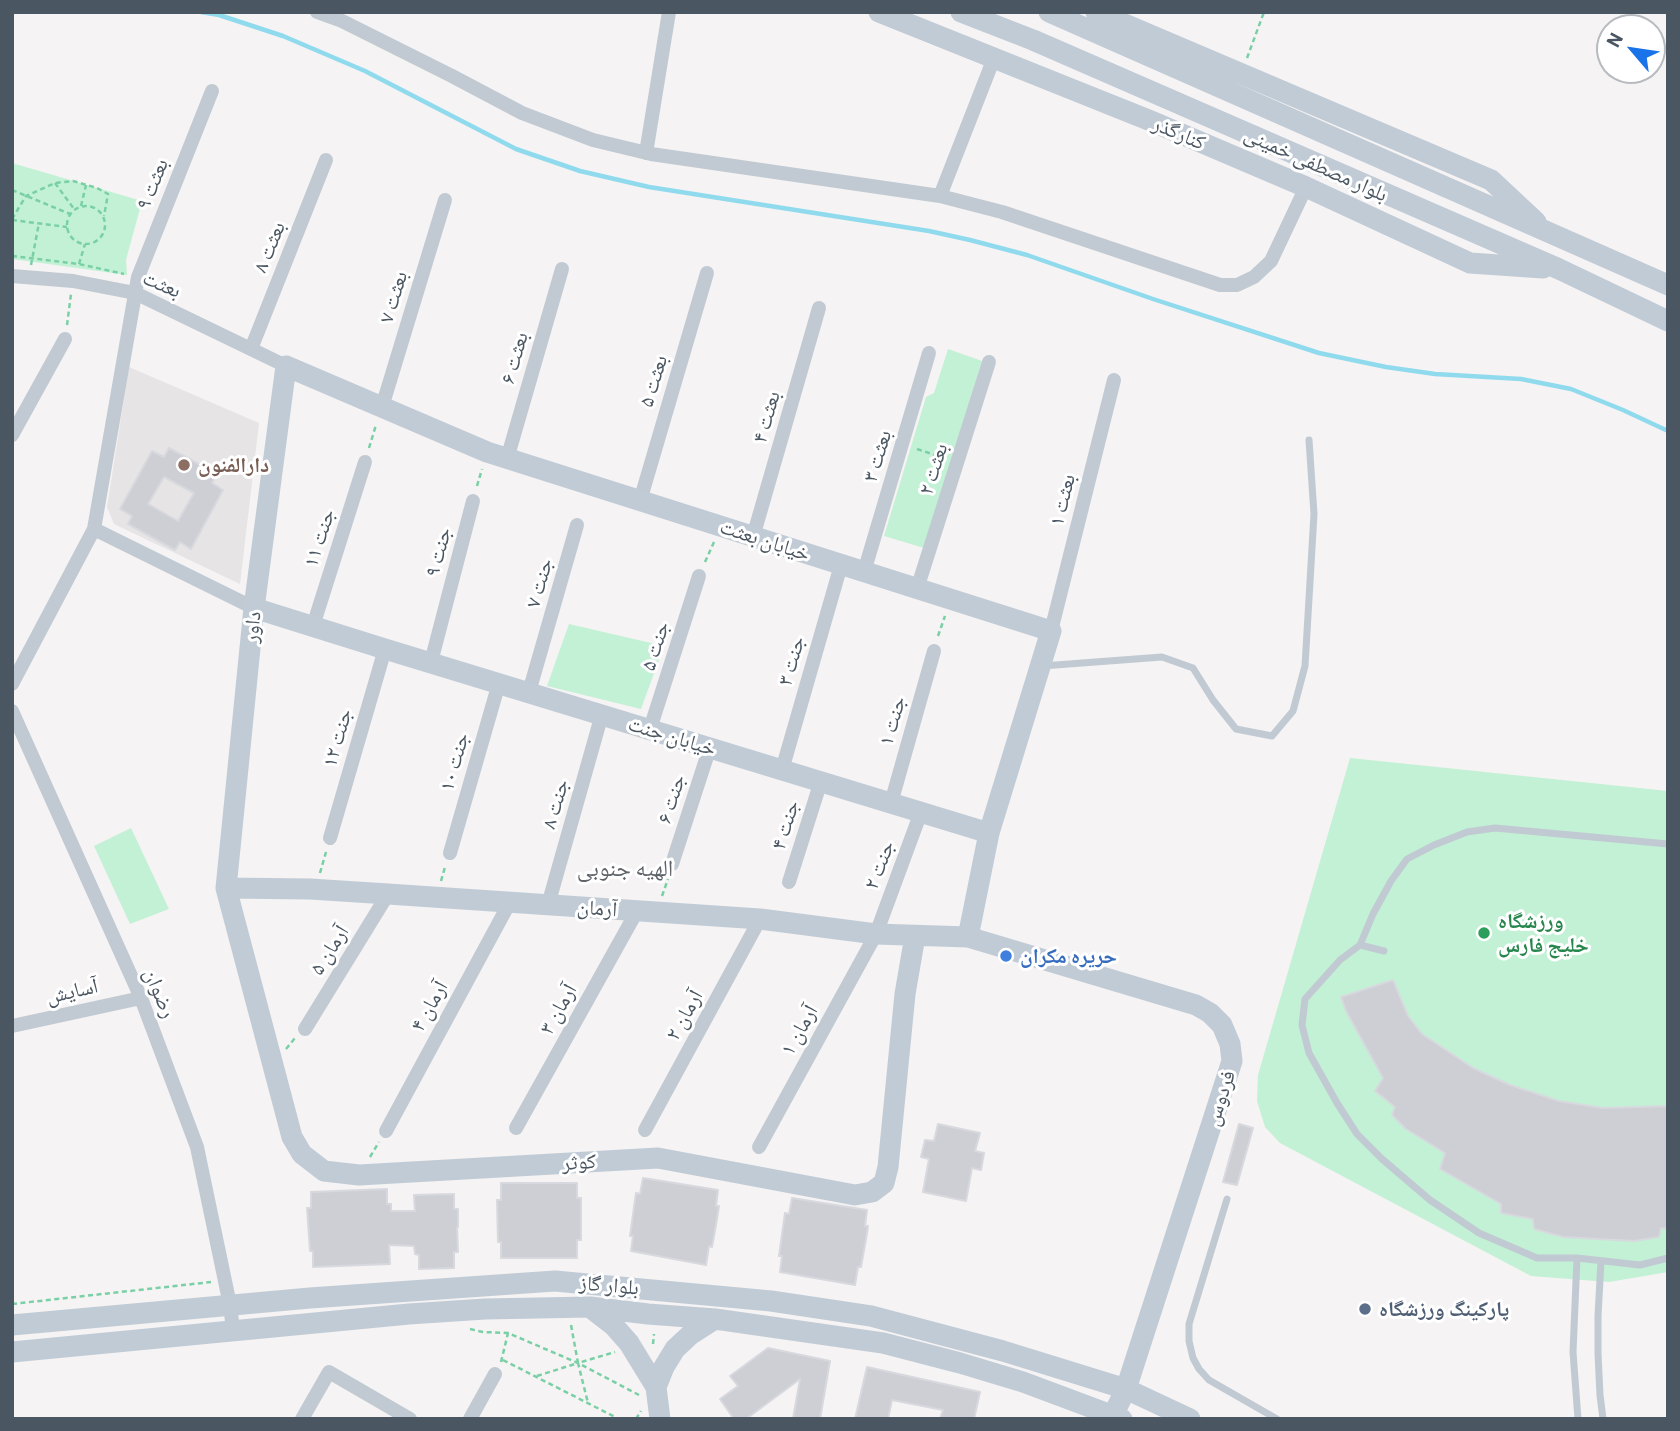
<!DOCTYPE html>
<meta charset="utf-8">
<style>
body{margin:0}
#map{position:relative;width:1680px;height:1431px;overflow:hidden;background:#f5f3f3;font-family:Barlow,sans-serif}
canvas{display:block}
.frame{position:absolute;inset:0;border:14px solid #4a5661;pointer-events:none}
.north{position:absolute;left:1596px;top:14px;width:70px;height:70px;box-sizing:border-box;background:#fff;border:2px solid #b7bbc0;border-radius:50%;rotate:299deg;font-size:19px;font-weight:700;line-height:28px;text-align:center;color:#4a5661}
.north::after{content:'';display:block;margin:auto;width:24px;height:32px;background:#1a73e8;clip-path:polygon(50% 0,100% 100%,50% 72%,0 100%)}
</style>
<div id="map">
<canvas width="1680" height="1431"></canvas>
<div class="frame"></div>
<div class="north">N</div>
</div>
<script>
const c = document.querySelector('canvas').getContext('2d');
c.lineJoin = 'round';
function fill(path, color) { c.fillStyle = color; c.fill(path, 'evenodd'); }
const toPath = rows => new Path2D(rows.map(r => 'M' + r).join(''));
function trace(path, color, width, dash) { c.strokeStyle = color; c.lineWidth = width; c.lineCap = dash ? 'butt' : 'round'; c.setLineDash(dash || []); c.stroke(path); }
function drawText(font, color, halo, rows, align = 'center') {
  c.font = font + ' Barlow,"Noto Naskh Arabic",sans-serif'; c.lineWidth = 6; c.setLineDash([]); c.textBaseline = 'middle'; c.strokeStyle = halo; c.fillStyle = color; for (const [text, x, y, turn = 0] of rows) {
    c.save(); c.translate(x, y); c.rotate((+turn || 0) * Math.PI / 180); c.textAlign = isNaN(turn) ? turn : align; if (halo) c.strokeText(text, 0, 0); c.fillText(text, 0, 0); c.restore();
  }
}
fill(toPath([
 [129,367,259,423,240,584,114,524,107,507]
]), '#e6e4e5');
fill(toPath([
 [12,163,142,201,126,260,127,275,12,259],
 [948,349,982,361,924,548,884,536,926,397,934,393],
 [569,624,664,646,641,709,547,686],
 [1350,758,1668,791,1668,1272,1609,1282,1531,1276,1280,1143,1265,1127,1257,1101,1258,1075],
 [131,828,169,909,130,924,94,846]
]), '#c3f1d5');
trace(toPath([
 [201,12,219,15,283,36,365,71,516,149,580,171,649,187,929,231,970,240,1027,255,1153,299,1319,353,1386,367,1435,374,1521,379,1571,389,1623,410,1668,431]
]), '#90daee', 4.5);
const building = toPath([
 [169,448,217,474,212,483,223,490,191,549,180,542,175,550,128,524,132,516,120,509,152,451,164,457,169,448],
 [164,477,194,493,178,521,148,504,164,477],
 [1393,980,1408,1016,1422,1034,1473,1068,1510,1085,1559,1101,1603,1108,1668,1106,1668,1229,1661,1228,1659,1237,1634,1241,1563,1237,1534,1229,1533,1219,1501,1213,1501,1204,1440,1169,1445,1153,1406,1129,1392,1115,1395,1107,1375,1091,1383,1078,1346,1011,1341,997,1393,980],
 [938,1124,980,1133,975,1151,984,1153,981,1170,972,1168,966,1201,923,1192,929,1159,921,1157,925,1140,934,1141,938,1124],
 [1239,1124,1253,1128,1237,1185,1223,1182,1239,1124],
 [643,1178,718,1190,716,1206,719,1206,717,1219,712,1247,709,1246,706,1265,631,1251,633,1236,630,1236,636,1193,640,1194,643,1178],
 [501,1183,577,1183,577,1198,581,1198,581,1240,577,1240,577,1258,501,1258,501,1242,498,1242,497,1200,501,1200,501,1183],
 [387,1189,387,1204,391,1204,391,1211,415,1211,414,1195,454,1194,454,1209,458,1209,458,1227,457,1228,458,1252,454,1252,454,1268,419,1269,419,1255,415,1254,414,1246,389,1245,390,1264,313,1267,313,1251,310,1251,307,1208,311,1208,311,1192,387,1189],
 [792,1198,867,1210,865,1226,868,1226,866,1239,861,1267,858,1267,855,1285,780,1272,782,1256,779,1256,785,1213,789,1214,792,1198],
 [768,1348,830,1361,820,1419,793,1419,800,1379,746,1419,734,1419,720,1399,738,1386,730,1376,768,1348],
 [867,1367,980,1392,974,1419,940,1419,943,1410,892,1400,888,1419,855,1419,867,1367]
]);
fill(building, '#cdcfd5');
trace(building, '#d7d9de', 2);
trace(toPath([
 [1247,58,1264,12],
 [55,183,74,209],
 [12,190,70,214],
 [81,206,86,185],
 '67 225a19 19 0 1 1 38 0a19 19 0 1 1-38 0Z',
 [12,219,26,196,55,183,73,181,97,188,108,194,104,216],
 [12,220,67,227],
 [12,256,79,264,124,274],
 [79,264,85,244],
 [31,265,39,223],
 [67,325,71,294],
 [369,448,376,425],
 [917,449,944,458],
 [477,486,482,469],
 [705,562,714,542],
 [938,636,945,616],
 [320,873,326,852],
 [441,881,445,867],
 [662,896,668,879],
 [286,1049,295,1038],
 [370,1157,379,1142],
 [12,1304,211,1282],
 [571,1325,578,1363,615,1352],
 [470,1329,483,1332,508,1333],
 [653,1344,654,1334],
 [503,1360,619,1419],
 [501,1362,508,1333,578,1363,639,1395],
 [537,1376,578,1363,588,1403],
 [636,1419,641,1411]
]), '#7ad0a6', 2.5, [5, 3.5]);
trace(toPath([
 [1042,666,1162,657,1193,668,1213,700,1236,729,1272,736,1293,711,1305,666,1314,514,1309,440],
 [1668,844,1495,828,1467,832,1434,845,1407,859,1391,881,1373,914,1360,945,1340,960,1305,999,1302,1025,1309,1053,1337,1103,1357,1134,1382,1159,1430,1200,1479,1233,1537,1258,1577,1258,1640,1265,1668,1258],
 [1360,945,1384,951],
 [1227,1199,1189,1324,1189,1341,1193,1358,1199,1369,1209,1380,1277,1419],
 [1577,1258,1573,1352,1578,1419],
 [1601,1261,1598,1316,1598,1354,1600,1395,1603,1419]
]), '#c1cad2', 7);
trace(toPath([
 [317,12,342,21,452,76,522,113,593,140,651,154,940,196,1002,212,1220,285,1237,285,1254,277,1271,261,1306,187],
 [646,153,669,12],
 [940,196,994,58],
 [12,276,73,281,135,293,286,366],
 [251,349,326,160],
 [382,407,445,200],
 [12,435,65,339],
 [507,459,562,269],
 [640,501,707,273],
 [94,529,254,608],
 [753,537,819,308],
 [864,572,929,353],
 [917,589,989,362],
 [313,626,365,462],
 [1051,631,1114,380],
 [431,662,473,501],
 [12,684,94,529,138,277,212,91],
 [529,692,577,525],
 [12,711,141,998,197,1147,230,1305,233,1330],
 [650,729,699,576],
 [782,770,841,565],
 [891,803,934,651],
 [330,838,385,649],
 [450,853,499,683],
 [672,864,710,747],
 [789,882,821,781],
 [548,905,602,714],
 [12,1026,141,998],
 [305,1029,388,894],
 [516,1128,637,911],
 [645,1130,760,919],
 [386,1131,510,902],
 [759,1147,876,934,921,812],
 [302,1419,329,1372,410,1419],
 [470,1419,495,1374]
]), '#c1cad2', 14);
trace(toPath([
 [879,12,1151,121,1306,187,1470,263,1543,268],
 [961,12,1033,40,1559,269,1668,321],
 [1049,12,1668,285],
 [1096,12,1491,180,1536,222],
 [254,608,385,649,989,833,968,937],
 [226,888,310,889,388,894,760,919,876,934,968,937,1196,1005,1210,1013,1222,1025,1230,1044,1232,1061,1126,1389,1113,1415],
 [915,936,905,994,888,1167,884,1183,872,1192,855,1195,658,1158,359,1175,324,1171,302,1154,292,1137,226,888,254,608,286,366,487,452,1051,631,989,833],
 [592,1309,614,1326,629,1343,656,1387,664,1367,675,1349,690,1335,715,1319],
 [12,1325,310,1298,555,1281,771,1301,871,1316,1003,1351,1126,1389,1190,1419],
 [12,1352,409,1314,485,1309,590,1307,648,1314,715,1319,883,1343,960,1363,1023,1382,1122,1419],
 [656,1387,660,1419]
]), '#c1cbd6', 21);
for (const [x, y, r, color] of [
 [184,465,7,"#8d6e63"],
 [1484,933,7,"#2e9e5b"],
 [1006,956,7,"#3f7fe0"],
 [1365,1309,7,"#5c6f8a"]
]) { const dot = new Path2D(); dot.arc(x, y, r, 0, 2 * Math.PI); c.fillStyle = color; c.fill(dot); trace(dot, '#fff', 2.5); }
drawText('21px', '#4a5661', '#fff', [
 ["کنارگذر",1179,133,23],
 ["بلوار مصطفی خمینی",1316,164,24],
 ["بعثت ۹",152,184,-68],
 ["بعثت ۸",269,247,-68],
 ["بعثت",162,284,23],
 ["بعثت ۷",393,297,-73],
 ["بعثت ۶",514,358,-74],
 ["بعثت ۵",653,381,-73],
 ["بعثت ۴",766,417,-74],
 ["بعثت ۳",877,456,-73],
 ["بعثت ۲",933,469,-72],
 ["بعثت ۱",1062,500,-76],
 ["جنت ۱۱",319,538,-72],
 ["خیابان بعثت",765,540,18],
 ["جنت ۹",438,552,-75],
 ["جنت ۷",539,583,-74],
 ["داور",252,627,-84],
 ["جنت ۵",655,646,-72],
 ["جنت ۳",791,661,-74],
 ["جنت ۱",892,721,-74],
 ["خیابان جنت",672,736,17],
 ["جنت ۱۲",337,738,-74],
 ["جنت ۱۰",454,762,-74],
 ["جنت ۶",671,799,-72],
 ["جنت ۸",555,804,-74],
 ["جنت ۴",785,825,-73],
 ["جنت ۲",879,865,-69],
 ["آرمان",597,908,4],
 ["آرمان ۵",329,950,-58],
 ["آسایش",72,991,-13],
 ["رضوان",160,993,67],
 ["آرمان ۴",429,1006,-61],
 ["آرمان ۳",558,1009,-61],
 ["آرمان ۲",684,1015,-61],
 ["آرمان ۱",799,1030,-61],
 ["فردوس",1220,1098,-72],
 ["کوثر",579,1162,-3],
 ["بلوار گاز",609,1285,5]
]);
drawText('bold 21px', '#785e54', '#fff', [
 ["دارالفنون",198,465]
], 'left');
drawText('bold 21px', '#27864d', '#fff', [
 ["ورزشگاه",1498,921],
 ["خلیج فارس",1498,945]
], 'left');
drawText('bold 21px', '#366cbe', '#fff', [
 ["حریره مکران",1020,956]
], 'left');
drawText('bold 21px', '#4e5e75', '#fff', [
 ["پارکینگ ورزشگاه",1379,1309]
], 'left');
drawText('23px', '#5f6368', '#fff', [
 ["الهیه جنوبی",625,868]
]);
</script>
